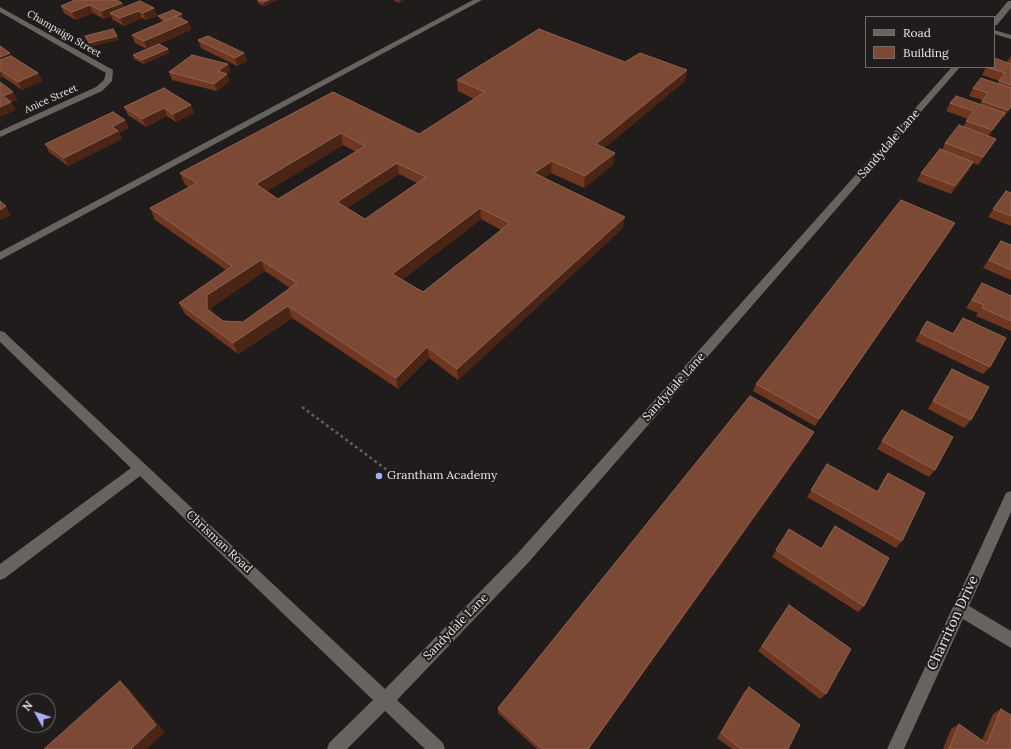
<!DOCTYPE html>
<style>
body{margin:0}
#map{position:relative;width:1011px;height:749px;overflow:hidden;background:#201c1b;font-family:Lora,serif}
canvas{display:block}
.legend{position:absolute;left:865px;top:16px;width:130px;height:52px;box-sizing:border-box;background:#201c1b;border:1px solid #716d6c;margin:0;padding:5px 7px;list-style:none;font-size:12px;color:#eae7e6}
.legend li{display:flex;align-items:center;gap:8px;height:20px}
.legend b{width:20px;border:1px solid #716d6c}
.north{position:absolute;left:16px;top:693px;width:40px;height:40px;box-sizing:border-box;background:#201c1b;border:1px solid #716d6c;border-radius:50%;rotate:310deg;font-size:11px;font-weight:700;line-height:16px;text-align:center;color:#eae7e6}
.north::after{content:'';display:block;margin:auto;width:14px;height:18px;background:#a7b0fc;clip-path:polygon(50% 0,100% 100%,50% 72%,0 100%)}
</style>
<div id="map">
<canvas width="1011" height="749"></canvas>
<ul class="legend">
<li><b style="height:5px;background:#676361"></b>Road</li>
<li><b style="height:11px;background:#7c4935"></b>Building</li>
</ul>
<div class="north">N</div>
</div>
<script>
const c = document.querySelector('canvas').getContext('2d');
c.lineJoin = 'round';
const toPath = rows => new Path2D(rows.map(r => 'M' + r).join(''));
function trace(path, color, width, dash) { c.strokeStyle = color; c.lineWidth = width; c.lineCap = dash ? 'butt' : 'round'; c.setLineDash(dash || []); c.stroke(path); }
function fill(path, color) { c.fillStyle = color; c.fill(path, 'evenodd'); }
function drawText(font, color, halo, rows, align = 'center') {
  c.font = font + ' Lora,serif'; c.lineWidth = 4; c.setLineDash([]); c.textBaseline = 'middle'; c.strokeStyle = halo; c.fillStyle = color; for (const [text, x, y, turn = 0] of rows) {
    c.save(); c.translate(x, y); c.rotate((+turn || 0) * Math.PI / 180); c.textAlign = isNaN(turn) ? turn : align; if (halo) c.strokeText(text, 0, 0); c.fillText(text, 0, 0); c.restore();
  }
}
trace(toPath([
 [302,407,387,470]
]), '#605d5c', 2.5, [3, 3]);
fill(toPath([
 [473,0,482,0,0,260,0,252,473,0],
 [1008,1,1011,1,1011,8,997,25,994,25,994,18,1008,1],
 [0,7,113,70,112,81,102,91,0,137,0,131,96,87,104,80,106,73,0,12,0,7],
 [994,30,1011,35,1011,39,994,34,994,30],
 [952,67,960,67,528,563,397,700,443,743,445,749,425,749,385,711,347,749,327,749,329,743,373,700,140,476,5,578,0,580,0,564,131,468,0,342,0,331,4,332,385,689,518,553,952,67],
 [1011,491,1011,512,969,606,1011,631,1011,648,963,619,904,749,887,749,1006,493,1011,491]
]), '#676361');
fill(toPath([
 [257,0,278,0,264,6,258,3],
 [393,0,404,0,399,3],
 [122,3,124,7,154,8,157,16,146,20,142,18,124,26,113,20,111,16,104,19,93,13,76,20,64,13,61,6],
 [158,16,183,18,182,19,188,22,191,30,159,44,168,49,169,53,144,64,134,59,133,55,147,49,135,43,132,35,163,22,160,19],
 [198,40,244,53,247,61,237,66,201,48],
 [0,46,12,56,38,73,42,81,22,90,3,77,0,78],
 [1011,56,1011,108,1004,117,1002,117,989,136,996,139,991,147,978,165,973,163,969,170,951,194,917,181,921,173,942,150,945,143,963,127,968,119,946,111,950,103,980,104,982,100,969,96,973,88,997,84,999,81,982,75,986,67,1007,62],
 [625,62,687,70,685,81,604,148,615,153,613,165,584,188,551,173,544,178,623,228,458,380,429,358,398,389,292,318,238,354,185,314,179,303,226,270,155,220,150,208,189,187,185,185,180,173,333,92,419,134,474,99,458,91,457,80],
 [343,145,356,152,278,199,267,191],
 [399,174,417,183,365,219,347,208],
 [481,219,501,230,423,292,402,280],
 [265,271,290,288,243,322,223,321,212,312,212,307],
 [228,64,230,72,227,74,229,81,217,91,172,80,169,72],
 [164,88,194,113,176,122,167,116,146,127,128,115,124,107],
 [129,128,119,133,122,139,68,166,49,152,45,144],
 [1006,191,1011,193,1011,226,988,217],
 [950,231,815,426,753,391,756,384],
 [1001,241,1011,245,1011,280,983,268],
 [982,283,1011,296,1011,331,976,316,978,313,966,308],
 [963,318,990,367,983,374,915,341,927,321,953,333],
 [952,369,971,420,964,428,928,409,947,377],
 [902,410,935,470,929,477,877,449],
 [810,440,589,749,537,749,498,713,498,708],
 [827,464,877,491,883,480,888,473,902,541,896,548,807,497],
 [835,526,864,606,858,612,772,557,789,529,821,548,830,533],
 [789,605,826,694,820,699,758,651],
 [749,687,788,749,732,749,717,738,744,692],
 [1001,709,1011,749,943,749,951,729,959,724,982,740,993,714]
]), '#6f3620');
fill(toPath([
 [269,0,278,0,264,6,263,2],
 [399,0,404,0,399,3],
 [122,3,125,10,110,13,111,16,104,19,101,11],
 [90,5,93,13,76,20,72,12],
 [154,8,157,16,146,20,143,13],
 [139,11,142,18,124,26,120,18],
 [182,14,183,18,169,24,167,20],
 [188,22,191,30,147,49,144,41],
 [117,36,119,40,90,47,89,43],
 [168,49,169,53,144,64,142,60],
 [10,53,12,57,0,61,0,57],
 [244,53,247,61,237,66,235,58],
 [228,64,230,72,227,74,229,81,217,91,214,84,218,71],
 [687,70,685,81,595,156,596,144],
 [0,71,3,77,0,78],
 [38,73,42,81,22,90,18,82],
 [13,92,18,100,11,102,16,110,0,117,0,107,3,96],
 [191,105,194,113,176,122,173,114],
 [1011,106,1011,108,1004,117,1008,110],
 [164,108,167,116,146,127,142,119],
 [1005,113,1000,121,987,138,992,130],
 [125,120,129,128,119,133,122,139,68,166,64,158,112,127],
 [341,133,343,145,260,196,256,184],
 [996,139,991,147,978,165,983,157],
 [615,153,613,165,584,188,585,176],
 [552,161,551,173,534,185,534,173],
 [973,162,969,170,951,194,955,186],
 [397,163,399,174,339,214,337,202],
 [6,206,11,215,0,220,0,210],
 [480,208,481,219,394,286,392,274],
 [625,217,623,228,458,380,457,369],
 [955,223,950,231,815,426,819,419],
 [261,260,265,271,212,307,212,320,207,309,207,295],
 [288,306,292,318,238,354,233,343],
 [427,347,429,358,398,389,396,378],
 [814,432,810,440,589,749,588,749],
 [120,681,129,689,165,732,147,749,131,749]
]), '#4a2415');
const building = toPath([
 [75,0,117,0,122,3,101,11,90,5,72,12,61,6,75,0],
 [258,0,269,0,263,2,258,0],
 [140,1,154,8,143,13,139,11,120,18,110,13,140,1],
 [173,10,182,14,167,20,158,16,173,10],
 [176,16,188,22,144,41,132,35,176,16],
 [113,29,117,36,89,43,85,36,113,29],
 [539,29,625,62,640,53,687,70,596,144,615,153,585,176,552,161,534,173,625,217,457,369,427,347,396,378,288,306,233,343,179,303,232,266,150,208,197,183,180,173,333,92,419,134,485,92,457,80,539,29],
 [341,133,365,146,278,199,256,184,341,133],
 [397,163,426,177,365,219,337,202,397,163],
 [480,208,510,223,423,292,392,274,480,208],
 [261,260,297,283,243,322,223,321,207,309,207,295,261,260],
 [208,36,244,53,235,58,198,40,208,36],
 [159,44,168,49,142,60,133,55,159,44],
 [0,46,10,53,0,57,0,46],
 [192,55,228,64,218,71,227,74,214,84,169,72,192,55],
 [11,56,38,73,18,82,0,70,0,60,11,56],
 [994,58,1011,64,1011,85,999,81,1005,73,986,67,994,67,994,58],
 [981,78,1011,88,1011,106,1008,110,982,101,988,93,973,88,981,78],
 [0,82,13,92,3,96,11,102,0,107,0,82],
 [164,88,191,105,173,114,164,108,142,119,124,107,164,88],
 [956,96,1005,113,992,130,966,121,974,111,950,103,956,96],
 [113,112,125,120,112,127,118,131,64,158,45,144,113,112],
 [959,125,996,139,983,157,945,143,959,125],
 [940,149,973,162,955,186,921,173,940,149],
 [1006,191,1011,193,1011,216,993,209,1006,191],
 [901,200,955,223,819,419,756,384,901,200],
 [0,201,6,206,0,210,0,201],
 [1001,241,1011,245,1011,270,989,260,1001,241],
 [982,283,1011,296,1011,321,982,308,984,305,972,300,982,283],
 [963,318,1006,338,990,367,920,333,927,321,953,334,963,318],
 [952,369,989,387,971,420,933,401,952,369],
 [750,396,814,432,588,749,542,749,498,708,750,396],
 [902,410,953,437,935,470,882,441,902,410],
 [827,464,878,492,888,473,925,493,902,541,811,490,827,464],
 [835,526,889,558,864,606,776,550,789,529,822,549,835,526],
 [789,605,851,649,826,694,762,646,789,605],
 [120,681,156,725,131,749,44,749,120,681],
 [749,687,800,725,788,749,741,749,721,733,749,687],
 [1001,709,1011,715,1011,749,949,749,959,724,987,744,1001,709]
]);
fill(building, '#7c4935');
trace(building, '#8e6251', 1);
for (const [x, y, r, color] of [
 [379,476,4,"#a7b0fc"]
]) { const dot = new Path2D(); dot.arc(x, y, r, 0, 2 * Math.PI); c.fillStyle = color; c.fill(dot); trace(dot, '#201c1b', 1.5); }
drawText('10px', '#eae7e6', '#201c1b', [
 ["Champaign Street",64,34,30],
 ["Anice Street",51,99,-24]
]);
drawText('12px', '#eae7e6', '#201c1b', [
 ["Sandydale Lane",889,144,-49],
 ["Sandydale Lane",674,387,-48],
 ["Chrisman Road",219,542,43],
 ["Sandydale Lane",456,627,-46]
]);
drawText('12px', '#eae7e6', '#201c1b', [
 ["Grantham Academy",387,476]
], 'left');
drawText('14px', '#eae7e6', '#201c1b', [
 ["Charriton Drive",953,623,-65]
]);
</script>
